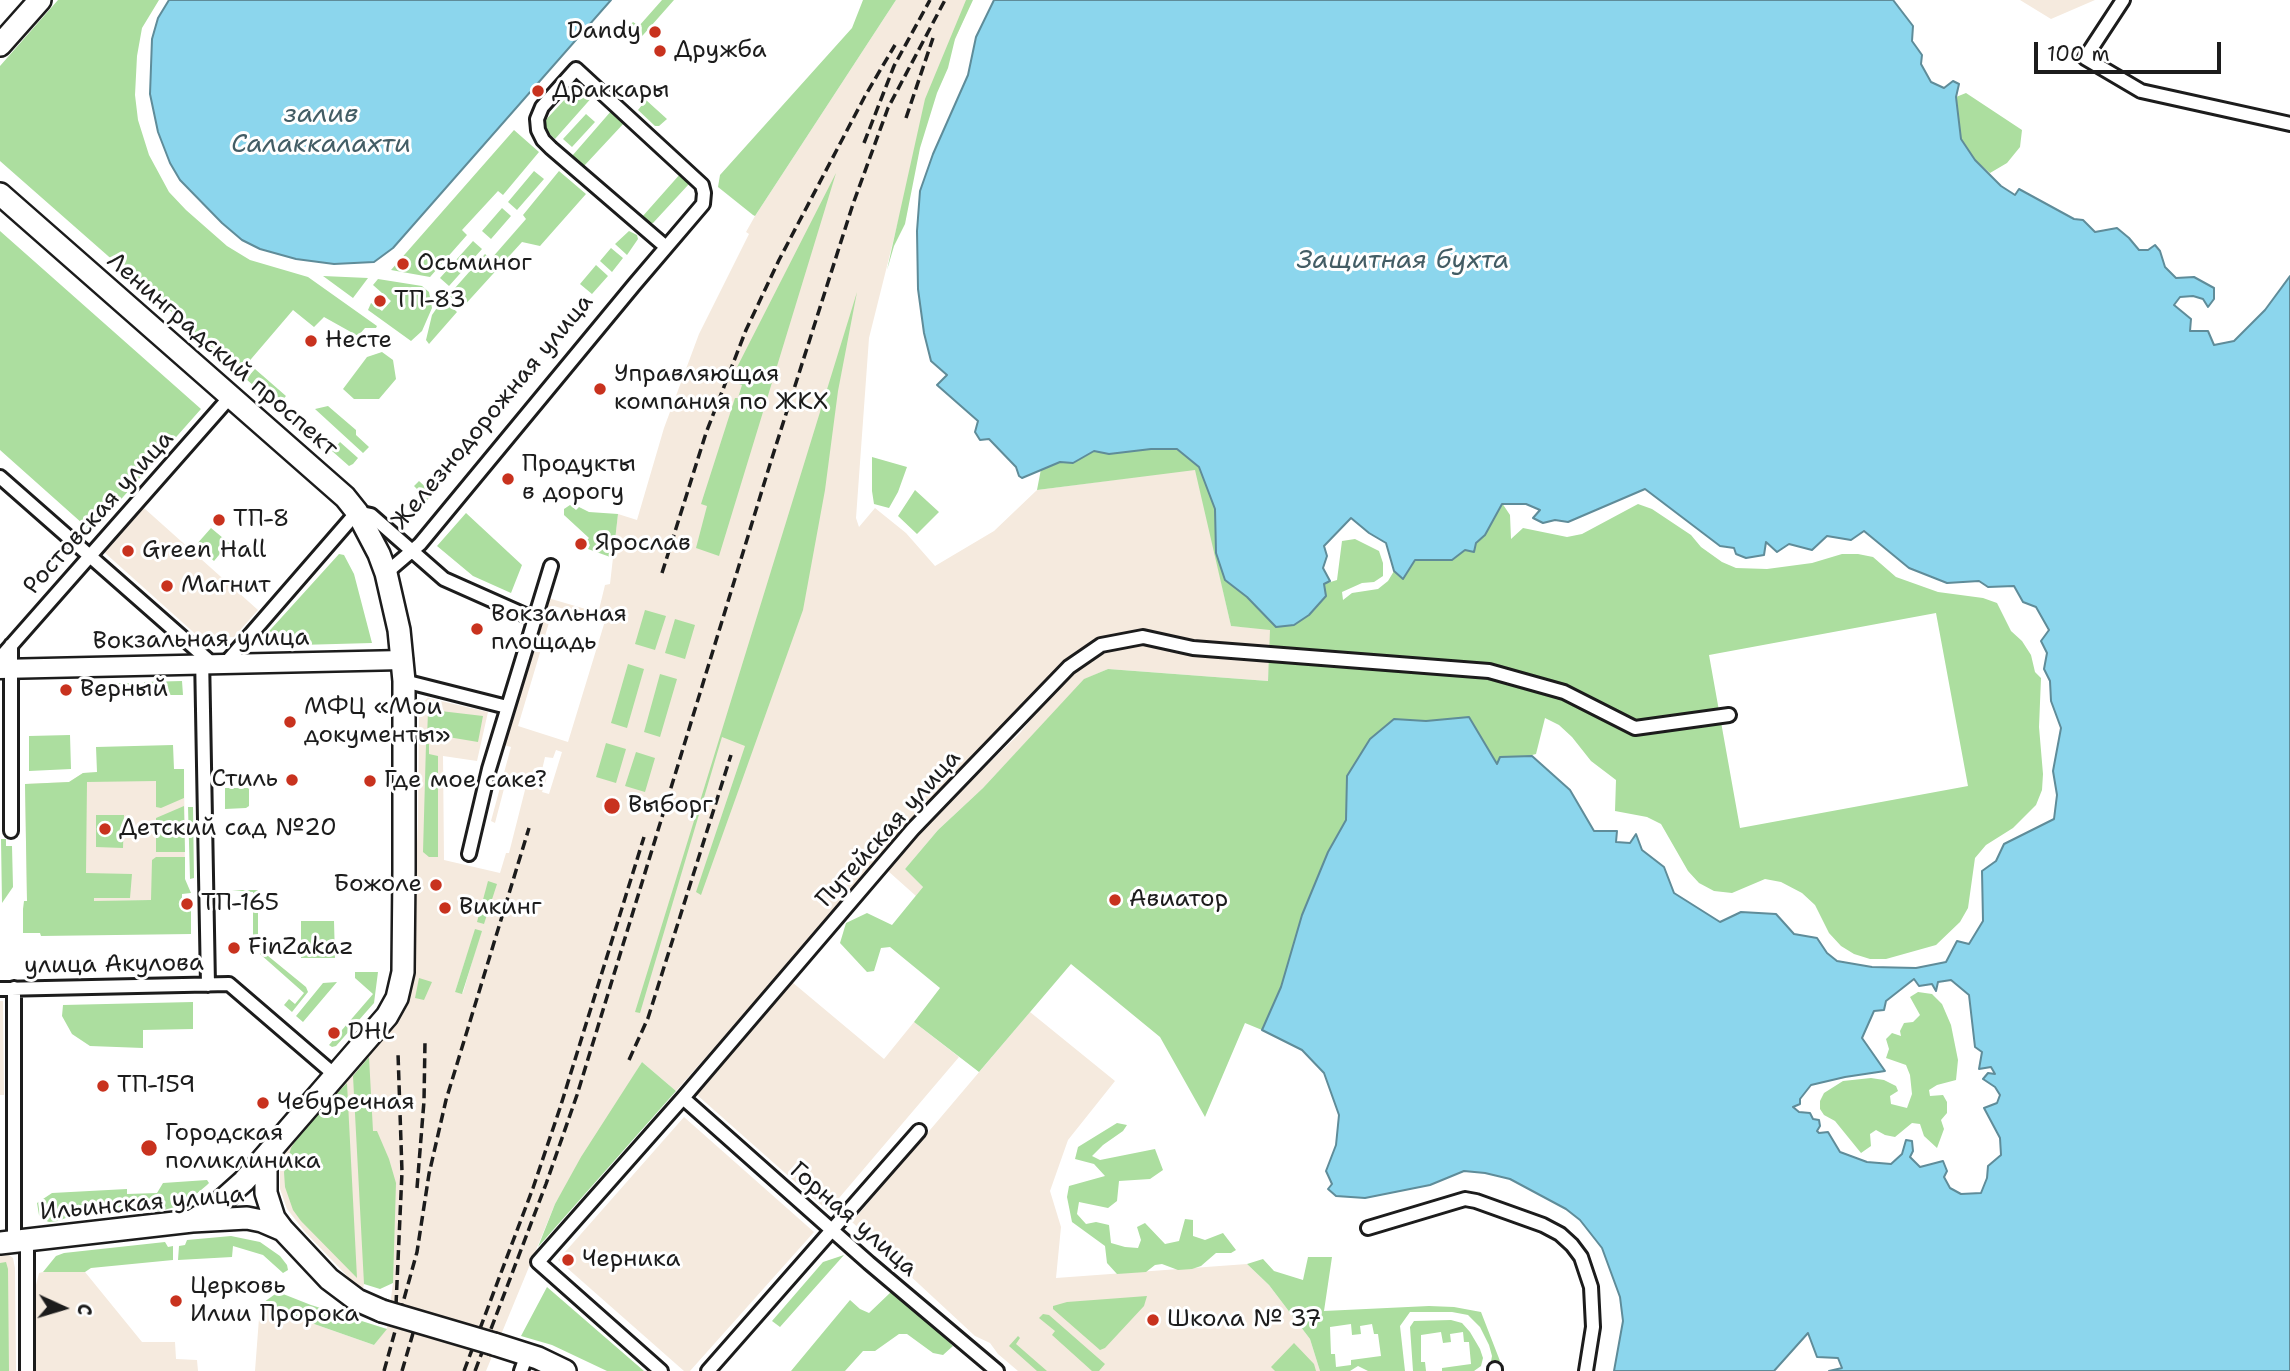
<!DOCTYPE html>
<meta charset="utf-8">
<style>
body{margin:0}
#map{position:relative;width:2290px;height:1371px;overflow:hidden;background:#fff;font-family:"Shantell Sans",sans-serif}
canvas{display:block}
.north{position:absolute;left:28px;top:1273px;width:70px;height:70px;-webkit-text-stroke:5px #fff;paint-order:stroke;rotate:94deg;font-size:19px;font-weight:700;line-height:28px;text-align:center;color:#1c1c1c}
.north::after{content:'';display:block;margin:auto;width:24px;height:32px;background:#1c1c1c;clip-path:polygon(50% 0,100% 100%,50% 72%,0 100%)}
.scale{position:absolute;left:2034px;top:42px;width:187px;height:32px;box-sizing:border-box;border:4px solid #1c1c1c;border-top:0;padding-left:9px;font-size:21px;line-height:24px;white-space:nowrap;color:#1c1c1c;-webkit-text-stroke:5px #fff;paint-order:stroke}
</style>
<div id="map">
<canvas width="2290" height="1371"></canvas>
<div class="north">С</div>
<div class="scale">100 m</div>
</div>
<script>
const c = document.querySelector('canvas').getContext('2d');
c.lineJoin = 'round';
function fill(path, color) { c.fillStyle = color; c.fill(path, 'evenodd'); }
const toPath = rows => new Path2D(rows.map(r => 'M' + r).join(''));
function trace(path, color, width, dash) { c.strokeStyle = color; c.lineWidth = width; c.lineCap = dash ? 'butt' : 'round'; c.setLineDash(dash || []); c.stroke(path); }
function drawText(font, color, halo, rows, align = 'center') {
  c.font = font + ' "Shantell Sans",sans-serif'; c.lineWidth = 6; c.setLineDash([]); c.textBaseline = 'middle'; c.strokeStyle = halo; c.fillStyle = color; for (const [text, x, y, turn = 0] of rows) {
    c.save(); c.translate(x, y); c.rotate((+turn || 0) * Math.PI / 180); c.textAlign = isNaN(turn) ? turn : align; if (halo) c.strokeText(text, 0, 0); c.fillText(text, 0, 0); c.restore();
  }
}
fill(toPath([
 [896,0,972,0,928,102,869,338,856,518,859,527,875,508,906,533,935,566,994,531,1037,490,1196,469,1231,626,1270,629,1270,651,1193,645,1100,642,910,826,676,1091,642,1062,555,1204,486,1371,255,1371,260,1305,374,1345,387,1328,393,1283,364,1284,363,1289,351,1280,305,1232,287,1209,280,1189,280,1168,286,1145,411,975,418,823,419,711,422,703,428,698,488,712,477,761,443,756,444,860,500,873,506,853,509,853,526,786,506,781,495,823,491,821,511,747,504,745,548,598,589,610,588,616,554,606,518,726,568,742,605,621,597,618,605,585,610,584,618,514,637,520,664,428,699,334,749,234,746,232,755,216],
 [556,750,562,752,549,794,542,792,549,772,542,770,545,757,553,758],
 [481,931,463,993,455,992,466,958],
 [2020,0,2095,0,2051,19],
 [144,508,258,610,234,637,201,639,104,552],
 [1142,641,1270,659,1268,681,1108,669,1085,679,983,788,938,830,905,869,923,887,916,896,888,871,918,833,1020,733,1063,680,1091,655,1110,647],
 [184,769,185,879,181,880,182,900,27,902,25,784,69,782,83,773],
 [792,982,884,1059,914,1022,959,1057,828,1211,696,1094],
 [0,1001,3,1001,4,1095,0,1095],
 [1030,1012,1115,1081,1068,1140,1050,1191,1061,1227,1056,1278,1247,1264,1269,1285,1310,1339,1320,1371,1018,1371,998,1354,990,1343,975,1336,852,1222],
 [684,1117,814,1232,690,1371,684,1371,558,1260],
 [9,1255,13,1258,15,1268,16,1371,0,1371,0,1256],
 [43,1272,85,1272,142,1342,175,1342,176,1359,197,1360,198,1371,33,1371,33,1297,39,1273]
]), '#f5eade');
fill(toPath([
 [58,0,159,0,142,28,137,56,135,95,138,120,149,155,169,192,186,210,227,246,250,260,308,277,377,326,376,328,365,328,358,336,324,317,314,327,293,310,240,372,0,161,0,66],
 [662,0,674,0,636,43,623,32,633,22,639,26],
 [863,0,896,0,755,216,753,215,718,187,720,175,852,28],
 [966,0,973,0,955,39,948,68,937,93,920,148,905,224,894,246,887,270,925,99],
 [578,85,585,87,594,95,555,139,543,128,542,124],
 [1966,93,2022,130,2020,147,2007,163,1990,173,1975,160,1961,139,1956,97],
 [646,100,667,119,659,126,655,126,638,110],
 [612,110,625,122,584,166,572,156],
 [586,114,595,122,572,147,563,139],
 [514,130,539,152,503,195,498,191,462,230,467,235,430,277,391,270],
 [534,171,544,179,517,210,508,202],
 [559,171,586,194,540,246,522,242,462,308,450,296,455,288,485,254,491,259,526,219,523,215],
 [681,173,689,184,653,223,649,223,642,217],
 [836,173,719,556,696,548,707,506,701,504,735,398,738,398,742,385,730,381],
 [502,208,511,216,491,239,482,231],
 [0,231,201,409,92,532,0,450],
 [629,231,637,235,638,239,627,255,615,244],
 [473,241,482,249,449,286,440,278],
 [611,248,623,258,612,272,600,261],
 [596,265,608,276,592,294,580,284],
 [323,276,368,278,353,298],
 [378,279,422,286,429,292,432,308,422,331,411,341,368,310,371,303,382,311,391,301,373,285],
 [857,292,838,391,825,490,803,610,701,895,696,892,745,746,722,737,640,1013,635,1012],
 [443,299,457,312,429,344,426,340,432,315],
 [382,352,393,360,396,379,379,399,354,399,343,389,367,357],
 [255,369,286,396,277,406,246,379],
 [328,406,356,430,356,435,369,447,363,453,315,409],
 [340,442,358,458,353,464,349,466,332,451],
 [1177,448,1199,467,1216,509,1216,553,1225,580,1247,597,1276,627,1324,584,1337,580,1342,541,1355,539,1379,551,1383,563,1383,576,1374,582,1362,583,1342,592,1343,600,1352,593,1378,589,1388,581,1394,571,1403,578,1415,560,1465,550,1485,535,1502,503,1510,515,1511,539,1523,528,1567,537,1582,534,1638,504,1652,509,1691,535,1701,547,1722,562,1736,568,1767,569,1812,563,1842,554,1858,554,1873,557,1896,577,1938,592,1983,598,1997,603,2011,631,2022,641,2031,655,2035,672,2041,678,2039,727,2043,774,2042,790,2036,805,2013,828,1986,845,1975,858,1968,908,1960,922,1936,945,1886,959,1870,959,1854,954,1841,946,1829,933,1815,905,1802,893,1781,882,1765,879,1732,893,1714,891,1699,883,1688,871,1661,824,1647,817,1615,811,1616,780,1591,761,1572,737,1559,725,1545,718,1536,754,1497,764,1426,721,1394,720,1347,776,1346,820,1328,852,1302,915,1281,987,1262,1030,1245,1023,1205,1117,1160,1037,1071,964,979,1072,914,1022,940,988,890,947,881,948,874,971,867,972,840,943,846,923,867,913,892,925,923,887,905,869,938,830,983,788,1084,679,1108,669,1268,681,1270,630,1231,626,1195,470,1037,490,1041,469,1060,462,1073,463,1095,451,1109,454,1151,449],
 [1936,613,1968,786,1740,828,1709,655],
 [872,457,907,467,898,492,889,508,874,504,872,491],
 [419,481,433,494,423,504,417,498,421,493,414,486],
 [915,490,939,512,917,534,898,516],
 [570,505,576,510,579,507,589,512,618,514,613,558,588,549,590,545,586,541,589,538,564,515,564,509],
 [466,513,522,565,511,593,473,576,437,546],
 [211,528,229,543,214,561,196,545],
 [339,554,344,555,354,574,372,643,263,646,262,639],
 [645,610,666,616,655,650,635,644],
 [675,619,695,625,685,659,665,653],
 [628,664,644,669,627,728,611,723],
 [660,674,677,679,660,737,644,732],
 [182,681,183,695,151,695,144,686,144,682],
 [106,683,132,683,141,692,140,696,106,696],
 [432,710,483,716,478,742,436,735,435,740,427,738,428,712],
 [70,735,71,769,29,771,29,736],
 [606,743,626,749,616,783,596,777],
 [426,744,429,744,429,754,438,756,438,857,429,857,423,852],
 [173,745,174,769,184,769,184,798,161,808,156,807,156,781,87,782,86,873,132,874,130,898,94,898,94,901,151,900,152,860,156,857,185,857,185,879,191,893,182,894,182,908,191,908,191,934,41,936,40,933,23,933,23,909,24,901,27,901,25,784,69,782,83,773,97,772,96,747],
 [636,752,655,758,645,792,625,786],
 [225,788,249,788,249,806,246,808,225,809],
 [184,806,185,852,156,852,156,818],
 [188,807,193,807,194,878,190,879],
 [96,815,124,815,123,848,96,847],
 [1,839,6,839,6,846,12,846,13,887,2,903],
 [488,881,497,884,484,924,477,922],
 [232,890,258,890,258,944,253,948,253,892],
 [301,921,334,921,335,958,301,958],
 [475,929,482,931,462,994,455,992],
 [262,951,306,987,308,992,292,1012,284,1005,289,999,295,1004,304,993,260,954],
 [355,972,378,972,374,1003,336,1046,332,1047,329,1045,373,994,355,978],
 [419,978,432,982,424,1000,415,998],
 [337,982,303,1022,296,1016,323,983],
 [1918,992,1932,994,1942,1004,1951,1025,1958,1060,1956,1080,1937,1085,1929,1090,1930,1096,1943,1095,1947,1102,1947,1113,1941,1120,1944,1129,1937,1148,1924,1136,1920,1124,1912,1123,1895,1137,1885,1135,1876,1130,1870,1134,1871,1146,1861,1153,1835,1121,1824,1115,1820,1109,1820,1101,1824,1093,1843,1081,1871,1078,1884,1080,1896,1086,1898,1091,1890,1096,1891,1104,1907,1108,1912,1094,1910,1075,1906,1065,1886,1058,1889,1049,1886,1039,1892,1033,1901,1036,1900,1031,1904,1023,1913,1022,1920,1015,1910,997],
 [193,1002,193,1029,143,1030,143,1048,90,1046,72,1034,62,1016,63,1005],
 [369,1057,373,1131,377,1131,389,1159,396,1183,393,1283,380,1289,364,1284,353,1076],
 [642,1062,676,1091,538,1247,555,1204,581,1157],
 [347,1083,357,1278,301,1221,293,1210,285,1187,284,1172,291,1148,301,1132],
 [1117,1123,1127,1125,1123,1131,1103,1145,1092,1156,1100,1160,1155,1149,1163,1170,1150,1179,1119,1181,1117,1201,1108,1208,1079,1202,1077,1214,1086,1224,1096,1222,1109,1225,1111,1243,1125,1247,1138,1248,1141,1240,1137,1227,1145,1223,1165,1244,1179,1241,1185,1219,1193,1220,1193,1236,1205,1240,1223,1233,1236,1250,1231,1253,1216,1253,1201,1266,1192,1269,1178,1270,1162,1264,1155,1265,1146,1272,1117,1274,1107,1263,1105,1246,1072,1222,1067,1197,1069,1186,1105,1176,1094,1164,1075,1159,1078,1147],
 [207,1180,209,1183,207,1185,194,1196,175,1207,160,1211,137,1206,89,1209,58,1221,49,1222,44,1220,39,1215,37,1203,52,1193,127,1189,127,1194,157,1193,163,1183],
 [231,1236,260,1242,280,1256,287,1265,288,1270,283,1273,263,1255,233,1246,232,1257,178,1260,179,1246,185,1245,187,1240],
 [165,1242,168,1247,173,1246,173,1260,91,1268,85,1272,43,1272,56,1256,64,1253],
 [844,1255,780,1327,772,1321,823,1262],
 [1308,1257,1332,1257,1324,1311,1429,1306,1454,1307,1481,1312,1500,1361,1490,1367,1492,1356,1489,1345,1480,1327,1468,1315,1452,1312,1410,1312,1400,1326,1405,1371,1368,1371,1358,1366,1350,1371,1320,1371,1310,1339,1269,1285,1247,1264,1263,1259,1274,1271,1303,1280],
 [1351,1324,1352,1335,1361,1334,1360,1326,1372,1324,1374,1334,1378,1334,1381,1356,1351,1360,1351,1365,1336,1367,1335,1354,1331,1354,1330,1327],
 [6,1262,8,1269,9,1371,0,1371,0,1263],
 [547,1287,644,1371,607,1371,552,1345,521,1336],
 [278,1292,311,1305,387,1329,374,1345,260,1305],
 [891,1292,898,1294,953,1346,943,1355,933,1353,907,1334,899,1334,875,1351,863,1351,845,1371,791,1371,850,1300,860,1309,869,1313],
 [1147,1296,1144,1306,1105,1348,1100,1350,1053,1309,1053,1306,1067,1302],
 [1043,1314,1049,1315,1105,1364,1099,1371,1092,1371,1052,1335,1055,1331,1039,1318],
 [1451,1320,1462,1323,1470,1332,1480,1349,1483,1358,1481,1366,1474,1371,1442,1371,1442,1368,1471,1364,1469,1342,1464,1342,1463,1332,1450,1334,1451,1342,1443,1343,1441,1332,1421,1335,1421,1362,1425,1362,1426,1371,1413,1371,1410,1327,1414,1321],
 [1018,1336,1020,1338,1016,1344,1047,1371,1037,1371,1009,1346],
 [1294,1343,1314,1364,1316,1371,1275,1371,1271,1367]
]), '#acde9f');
const water = toPath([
 [169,0,611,0,393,248,374,262,334,264,296,259,260,249,242,240,222,223,180,180,170,163,158,132,150,94,152,39,158,18,169,0],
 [994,0,1893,0,1913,26,1912,41,1922,55,1921,64,1931,82,1944,88,1953,81,1959,84,1956,97,1961,139,1975,160,2001,186,2015,195,2019,189,2074,219,2083,220,2095,232,2117,228,2129,238,2139,250,2148,250,2155,245,2160,251,2165,267,2176,278,2194,277,2214,288,2214,299,2208,307,2203,299,2193,296,2180,297,2174,305,2191,319,2190,331,2208,331,2214,345,2234,341,2265,310,2290,276,2290,1371,1829,1371,1842,1368,1838,1358,1817,1357,1808,1333,1774,1371,1614,1371,1623,1321,1620,1297,1602,1248,1580,1220,1566,1209,1510,1179,1485,1173,1464,1171,1430,1185,1365,1198,1336,1196,1328,1189,1332,1184,1326,1171,1336,1145,1339,1115,1324,1073,1302,1050,1262,1030,1281,987,1302,915,1328,852,1346,820,1347,776,1370,739,1394,719,1426,721,1469,717,1497,764,1500,757,1532,756,1570,790,1594,831,1617,831,1616,842,1630,843,1636,834,1642,850,1664,867,1674,893,1720,922,1741,912,1776,914,1794,934,1817,938,1827,953,1837,961,1872,967,1916,968,1946,962,1957,941,1969,944,1983,921,1982,871,1996,861,2004,844,2054,819,2057,795,2053,771,2061,728,2051,701,2050,681,2044,669,2047,653,2041,641,2049,630,2036,607,2023,602,2014,586,1988,587,1979,581,1947,583,1909,568,1864,531,1851,540,1827,536,1812,550,1789,544,1777,552,1766,542,1764,555,1746,558,1736,554,1734,548,1720,546,1645,489,1568,522,1555,520,1543,523,1533,518,1540,510,1526,504,1502,504,1485,535,1476,543,1474,552,1465,550,1452,560,1415,560,1403,579,1394,571,1386,543,1369,533,1351,518,1324,546,1327,556,1323,568,1330,581,1324,584,1326,596,1309,615,1294,625,1276,627,1247,597,1225,580,1216,553,1215,509,1199,467,1177,449,1151,449,1109,454,1094,451,1073,463,1060,462,1022,478,1019,476,1016,467,989,439,980,440,975,432,978,421,937,385,947,375,931,361,924,333,918,289,917,231,920,191,933,154,968,75,976,37,994,0],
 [1914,979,1919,986,1932,984,1936,991,1938,982,1951,980,1969,995,1975,1047,1982,1052,1979,1069,1991,1067,1995,1074,1988,1073,1983,1079,1995,1087,2000,1095,1997,1103,1984,1108,2000,1138,2001,1155,1988,1166,1987,1178,1981,1193,1961,1194,1950,1188,1944,1177,1947,1171,1943,1161,1920,1167,1910,1157,1913,1151,1912,1141,1906,1140,1902,1154,1891,1164,1867,1162,1840,1152,1828,1132,1819,1133,1817,1131,1820,1126,1819,1120,1813,1119,1810,1113,1799,1112,1793,1107,1800,1104,1800,1099,1811,1085,1845,1077,1885,1071,1862,1038,1874,1011,1884,1010,1886,1001,1914,979]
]);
fill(water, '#8cd6ed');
trace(water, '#5f8c99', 2);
const street = toPath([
 [2123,0,2085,58,2141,91,2290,124],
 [0,477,207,659],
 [386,573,420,544,634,285,703,204,704,193,702,185,576,69,542,107,537,119,538,130,543,140,551,148,666,247],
 [202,655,208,985],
 [0,658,230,397],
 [225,664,357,512,371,515,444,579,534,619],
 [404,681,507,707],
 [11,831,11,645],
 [469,854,489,769,551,566],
 [14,988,14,1242],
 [0,989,229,984,336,1076],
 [683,1098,869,1263,997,1371],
 [1368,1228,1465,1199,1476,1201,1543,1225,1560,1234,1572,1245,1581,1257,1591,1287,1593,1327,1586,1371],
 [27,1371,27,1240],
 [521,1371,527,1354],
 [661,1371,538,1262,683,1098,913,829,1069,667,1101,645,1143,637,1193,648,1489,671,1564,692,1635,728,1729,715],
 [708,1371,919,1131],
 [1495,1371,1495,1369]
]);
const secondary = toPath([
 [0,669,403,660]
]);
const primary = toPath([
 [0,45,40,0],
 [0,194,345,497,357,512,379,554,386,573,399,630,404,681,404,871,403,972,397,998,387,1016,244,1181,215,1207,192,1221],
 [270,1153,266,1166,266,1193,274,1218,283,1230],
 [0,1243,192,1221,247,1218,262,1221,283,1230,329,1279,357,1300,382,1311],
 [494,1344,538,1358,565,1371]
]);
trace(street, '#1c1c1c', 18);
trace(secondary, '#1c1c1c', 23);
trace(primary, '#1c1c1c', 26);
trace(street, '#fff', 12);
trace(secondary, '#fff', 18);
trace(primary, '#fff', 21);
trace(toPath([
 [906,118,933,38],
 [864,143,894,66,930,0],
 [662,573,706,433,746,330,779,260,865,96,895,45],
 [629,1060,648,1018,731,755],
 [417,1188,424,1101,425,1041],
 [396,1305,402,1172,398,1053],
 [384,1371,417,1252,429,1174,446,1100,529,828],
 [402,1371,416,1323],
 [464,1371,533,1188,560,1108,644,837],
 [475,1371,546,1184,577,1095,771,461,853,204,888,108,945,0]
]), '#1c1c1c', 3.5, [10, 5]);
const primaryBridge = toPath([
 [382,1311,494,1344]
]);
trace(primaryBridge, '#1c1c1c', 26, []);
trace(primaryBridge, '#fff', 21);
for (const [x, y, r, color] of [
 [655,32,7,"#c8321e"],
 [660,51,7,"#c8321e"],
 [538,91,7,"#c8321e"],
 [403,264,7,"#c8321e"],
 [380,301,7,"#c8321e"],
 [311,341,7,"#c8321e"],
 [600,389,7,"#c8321e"],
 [508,479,7,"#c8321e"],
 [219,520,7,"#c8321e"],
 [581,544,7,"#c8321e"],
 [128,551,7,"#c8321e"],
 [167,586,7,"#c8321e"],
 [477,629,7,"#c8321e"],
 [66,690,7,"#c8321e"],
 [290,722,7,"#c8321e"],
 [292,780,7,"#c8321e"],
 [370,781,7,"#c8321e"],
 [612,806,9,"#c8321e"],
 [105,829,7,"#c8321e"],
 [436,885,7,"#c8321e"],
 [1115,900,7,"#c8321e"],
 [187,904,7,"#c8321e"],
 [445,908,7,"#c8321e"],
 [234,948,7,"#c8321e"],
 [334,1033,7,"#c8321e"],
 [103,1086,7,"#c8321e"],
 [263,1103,7,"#c8321e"],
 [149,1148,9,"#c8321e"],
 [568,1260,7,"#c8321e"],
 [176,1301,7,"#c8321e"],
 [1153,1320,7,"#c8321e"]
]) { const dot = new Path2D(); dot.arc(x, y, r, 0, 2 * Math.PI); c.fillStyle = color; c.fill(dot); trace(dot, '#fff', 2.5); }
drawText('24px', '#1c1c1c', '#fff', [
 ["Dandy",641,32,"right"],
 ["Дружба",674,51],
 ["Драккары",552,91],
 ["Осьминог",417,264],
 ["ТП-83",394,301],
 ["Несте",325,341],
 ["Управляющая",614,375],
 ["компания по ЖКХ",614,403],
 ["Продукты",522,465],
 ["в дорогу",522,493],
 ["ТП-8",233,520],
 ["Ярослав",595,544],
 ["Green Hall",142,551],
 ["Магнит",181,586],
 ["Вокзальная",491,615],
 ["площадь",491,643],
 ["Верный",80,690],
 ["МФЦ «Мои",304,708],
 ["документы»",304,736],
 ["Стиль",278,780,"right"],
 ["Где мое саке?",384,781],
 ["Выборг",628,806],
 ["Детский сад №20",119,829],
 ["Божоле",422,885,"right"],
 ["Авиатор",1129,900],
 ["ТП-165",201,904],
 ["Викинг",459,908],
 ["FinZakaz",248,948],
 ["DHL",348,1033],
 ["ТП-159",117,1086],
 ["Чебуречная",277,1103],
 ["Городская",165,1134],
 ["поликлиника",165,1162],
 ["Черника",582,1260],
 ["Церковь",190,1287],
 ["Илии Пророка",190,1315],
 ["Школа № 37",1167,1320]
], 'left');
drawText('24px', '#1c1c1c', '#fff', [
 ["Ленинградский проспект",222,355,41],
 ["Железнодорожная улица",493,412,-50],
 ["Ростовская улица",99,513,-48],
 ["Вокзальная улица",201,640,-1],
 ["Путейская улица",889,829,-48],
 ["улица Акулова",114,965,-1],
 ["Ильинская улица",142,1204,-5],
 ["Горная улица",853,1220,41]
]);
drawText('italic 26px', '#435d65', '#fff', [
 ["залив",321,115],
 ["Салаккалахти",321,145],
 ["Защитная бухта",1403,261]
]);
</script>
